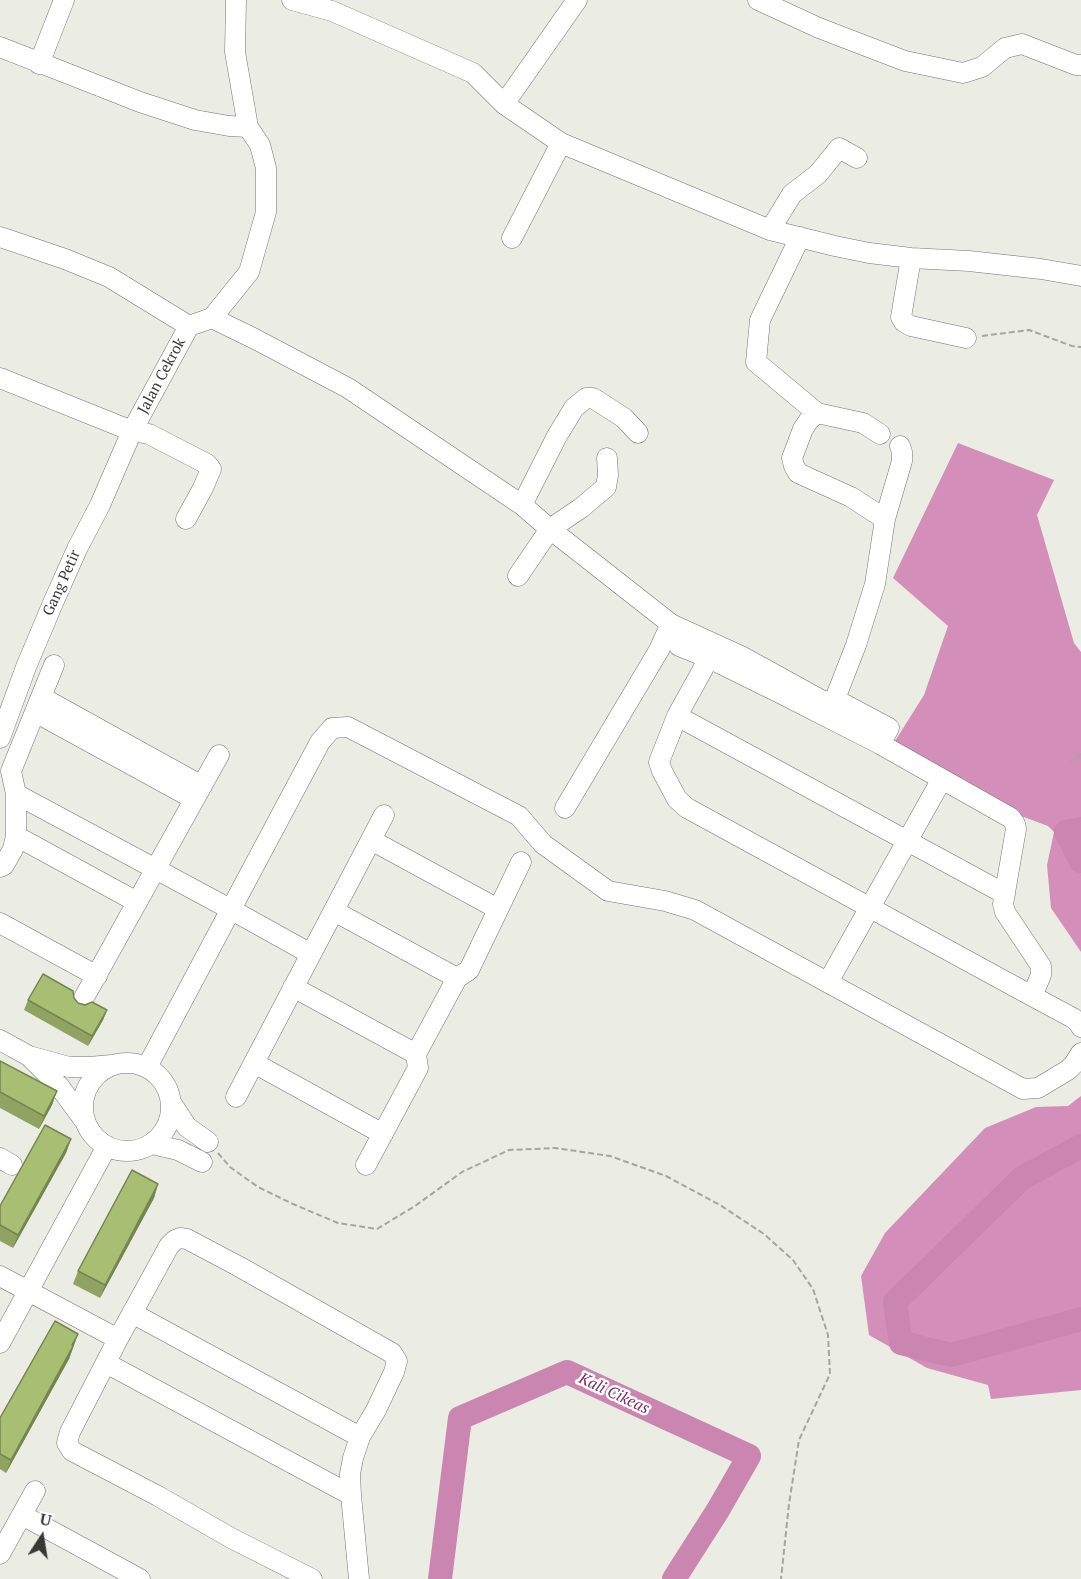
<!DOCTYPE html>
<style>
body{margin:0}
#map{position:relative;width:1081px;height:1579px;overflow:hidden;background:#ebede5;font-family:"PT Serif",serif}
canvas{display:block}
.north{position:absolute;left:12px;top:1507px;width:60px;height:60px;-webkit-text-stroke:4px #fff;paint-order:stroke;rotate:12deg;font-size:16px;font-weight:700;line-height:24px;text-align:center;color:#383936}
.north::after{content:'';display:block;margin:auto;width:21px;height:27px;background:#383936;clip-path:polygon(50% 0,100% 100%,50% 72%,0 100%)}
</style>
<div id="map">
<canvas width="1081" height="1579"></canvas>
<div class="north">U</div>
</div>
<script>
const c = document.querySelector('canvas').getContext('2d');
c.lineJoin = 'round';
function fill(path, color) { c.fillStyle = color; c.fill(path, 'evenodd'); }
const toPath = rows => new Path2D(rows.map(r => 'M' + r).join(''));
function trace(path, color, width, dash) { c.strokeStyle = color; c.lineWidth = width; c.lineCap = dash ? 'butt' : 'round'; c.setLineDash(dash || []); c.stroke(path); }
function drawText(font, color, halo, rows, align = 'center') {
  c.font = font + ' "PT Serif",serif'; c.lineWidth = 5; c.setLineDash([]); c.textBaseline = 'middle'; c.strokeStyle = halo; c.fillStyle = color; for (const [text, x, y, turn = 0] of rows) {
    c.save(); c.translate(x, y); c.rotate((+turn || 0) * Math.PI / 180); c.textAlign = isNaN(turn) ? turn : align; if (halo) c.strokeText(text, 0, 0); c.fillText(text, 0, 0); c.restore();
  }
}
fill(toPath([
 [958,443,1054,480,1037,515,1074,643,1081,652,1081,952,1051,908,1047,865,1054,832,1048,826,1013,813,895,741,924,695,948,626,893,578],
 [1081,1096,1081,1390,991,1399,988,1385,927,1368,869,1335,861,1276,885,1233,985,1128,1036,1107,1068,1106]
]), '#d48eba');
trace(toPath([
 [1081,829,1066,832,1081,861],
 [1081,1146,1022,1178,895,1302,901,1343,952,1355,1081,1319],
 [440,1579,460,1418,567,1372,749,1456,718,1510,674,1579]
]), '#ca85b0', 24);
const minor = toPath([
 [292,0,332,11,473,73,504,104,561,143,770,230,835,246,869,253,911,258,969,261,1041,269,1081,276],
 [758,0,819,28,905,61,963,73,982,67,1005,48,1022,44,1076,65,1081,65],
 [0,47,140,102,195,120,229,126,248,127],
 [39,64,64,0],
 [504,104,577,0],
 [770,230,792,194,818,174,839,148,857,158],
 [0,237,65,259,109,277,189,326],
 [800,237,760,320,756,362,817,413,863,423,880,434],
 [512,238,561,143],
 [911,258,901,317,904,322,911,326,966,338],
 [212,318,255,339,348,388,522,505,550,529,671,624,741,656,821,700,829,702,835,699,856,645,875,584,885,519,902,461,902,452,900,446],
 [0,378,132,431,189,326,212,318,249,272,266,212,266,168,260,145,248,127,235,52,236,0],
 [817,413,809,420,803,429,792,458,794,466,798,473,851,497,885,519],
 [522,505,557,436,574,408,586,398,593,398,624,418,638,433],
 [518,576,550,529,581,508,606,487,608,475,607,458],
 [679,646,709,658,784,695,880,744,1011,818,1015,824,1016,829,1003,904,1005,912,1041,966,1041,975,1032,996,1073,1018,1079,1023,1081,1027],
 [709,658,677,716,659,762,662,771,677,799,687,808,1032,996],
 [41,697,202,786],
 [35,712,194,799],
 [677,716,1005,894],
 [835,721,844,704,889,728,880,744],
 [0,738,26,667,53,603,77,549,100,505,132,431,149,434,207,464,211,469,203,488,186,519],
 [16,794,230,909,311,954],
 [565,808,659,650,671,624],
 [16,836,137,902],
 [371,840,498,909],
 [0,867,4,865,13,849,16,836,16,794,11,771,54,665],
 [334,911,457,978],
 [0,923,97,976],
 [828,982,942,779],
 [293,987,416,1054],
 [81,1003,219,755],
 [0,1040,29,1056,69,1067,89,1067,112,1065],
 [29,1056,59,1086,84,1120],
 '83 1107a44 44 0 1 1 88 0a44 44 0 1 1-88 0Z',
 [254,1063,383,1134],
 [147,1067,320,742,332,728,348,727,519,816,543,844,608,891,665,901,695,910,1023,1089,1038,1088,1068,1070,1074,1064,1081,1053],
 [236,1097,384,815],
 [172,1104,187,1127,208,1142],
 [152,1144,178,1150,202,1162],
 [0,1158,12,1165],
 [366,1165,418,1068,416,1054,457,978,469,970,521,862],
 [0,1276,118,1339],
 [132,1313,360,1437],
 [0,1343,107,1146],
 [106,1363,351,1495,350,1474,353,1458,360,1437,376,1410,394,1372,397,1361,392,1353,238,1266,187,1239,180,1238,175,1240,169,1246,118,1339,70,1432,67,1443,72,1451,158,1496,231,1538,312,1579],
 [351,1495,359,1579],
 [22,1515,140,1579],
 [0,1554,35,1491]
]);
trace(minor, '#71746c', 21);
trace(toPath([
 [982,336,1029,330,1072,346,1081,347],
 [1069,762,1081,754],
 [218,1153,230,1167,258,1187,293,1204,338,1223,377,1229,415,1206,462,1172,509,1150,555,1148,610,1156,666,1176,720,1205,764,1234,793,1260,813,1289,828,1335,830,1374,799,1440,789,1504,781,1579]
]), '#a4a6a0', 2, [6, 3]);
trace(minor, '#fff', 20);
fill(toPath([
 [74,998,78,1003,107,1010,103,1020,88,1046,24,1010,28,1000],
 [0,1061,57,1091,52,1105,39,1129,0,1108],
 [71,1139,66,1153,13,1248,0,1241,0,1206],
 [158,1184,154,1198,100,1298,73,1284,78,1271],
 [78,1334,69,1359,6,1473,0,1469,0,1418]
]), '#90a363');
fill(toPath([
 [107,1010,103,1020,88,1046,92,1036],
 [57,1091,52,1105,39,1129,44,1116],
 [71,1139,66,1153,13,1248,18,1235],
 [158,1184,154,1198,100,1298,105,1285],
 [78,1334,69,1359,6,1473,11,1460]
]), '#768550');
const building = toPath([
 [43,974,73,991,74,998,78,1003,85,1005,92,1002,107,1010,92,1036,28,1000,43,974],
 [0,1061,57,1091,44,1116,0,1092,0,1061],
 [45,1125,71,1139,18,1235,0,1225,0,1206,45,1125],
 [132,1170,158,1184,105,1285,78,1271,132,1170],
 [55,1321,78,1334,72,1345,73,1346,11,1460,0,1454,0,1418,55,1321]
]);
fill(building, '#a8be73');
trace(building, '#768550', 1.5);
drawText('15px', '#383936', '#fff', [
 ["Jalan Cekrok",162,376,-62],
 ["Gang Petir",62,583,-66]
]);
drawText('italic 16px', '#7e2c65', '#fff', [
 ["Kali Cikeas",614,1394,25]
]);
</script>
